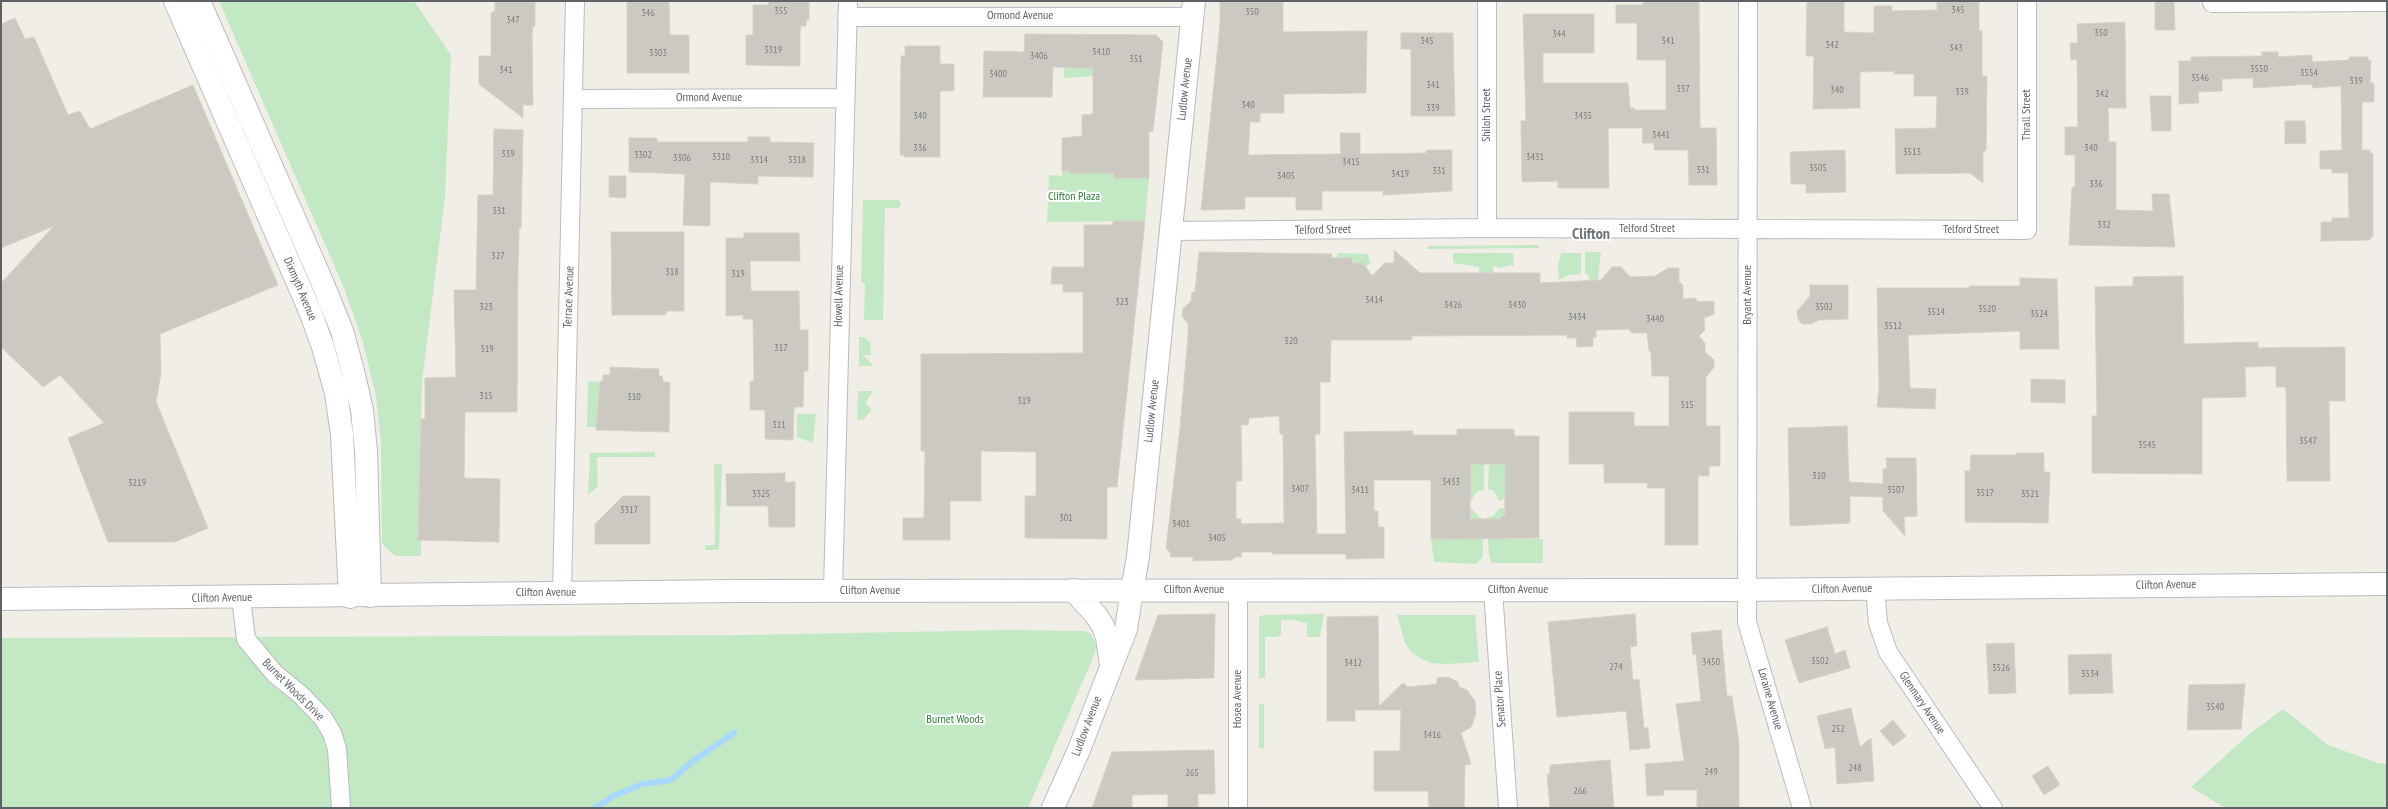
<!DOCTYPE html>
<style>
body{margin:0}
#map{position:relative;width:2388px;height:809px;overflow:hidden;background:#f0eee6;font-family:"PT Sans Narrow",sans-serif}
canvas{display:block}
.frame{position:absolute;inset:0;border:2px solid #5e6267;pointer-events:none}
</style>
<div id="map">
<canvas width="2388" height="809"></canvas>
<div class="frame"></div>
</div>
<script>
const c = document.querySelector('canvas').getContext('2d');
c.lineJoin = 'round';
function fill(path, color) { c.fillStyle = color; c.fill(path, 'evenodd'); }
const toPath = rows => new Path2D(rows.map(r => 'M' + r).join(''));
function trace(path, color, width, dash) { c.strokeStyle = color; c.lineWidth = width; c.lineCap = dash ? 'butt' : 'round'; c.setLineDash(dash || []); c.stroke(path); }
function drawText(font, color, halo, rows, align = 'center') {
  c.font = font + ' "PT Sans Narrow",sans-serif'; c.lineWidth = 4; c.setLineDash([]); c.textBaseline = 'middle'; c.strokeStyle = halo; c.fillStyle = color; for (const [text, x, y, turn = 0] of rows) {
    c.save(); c.translate(x, y); c.rotate((+turn || 0) * Math.PI / 180); c.textAlign = isNaN(turn) ? turn : align; if (halo) c.strokeText(text, 0, 0); c.fillText(text, 0, 0); c.restore();
  }
}
fill(toPath([
 [219,1,414,1,451,55,445,197,422,382,418,540,421,540,421,556,395,556,382,544,381,444,376,396,362,339,344,288],
 [1063,35,1094,68,1097,76,1064,78],
 [1062,171,1070,171,1070,173,1114,173,1114,178,1149,178,1145,221,1047,222,1049,175,1062,176],
 [863,200,899,200,901,203,899,208,885,208,883,320,864,320,865,283,861,282],
 [1538,245,1539,248,1426,249,1429,246],
 [1585,252,1601,252,1596,297,1591,291,1588,274,1585,274],
 [1337,253,1368,254,1370,263,1366,267,1363,263,1352,263,1352,258,1340,258,1340,263,1337,266],
 [1453,253,1513,253,1514,266,1510,265,1500,268,1493,266,1494,336,1479,336,1479,267,1453,263],
 [1561,253,1581,253,1581,274,1569,275,1559,280,1558,266],
 [859,337,864,337,870,342,871,355,863,355,874,366,859,366],
 [588,381,600,382,596,427,587,427],
 [858,391,873,391,865,403,872,410,863,420,857,420],
 [797,414,816,414,813,443,797,437],
 [655,452,655,457,597,457,598,486,588,495,590,453],
 [714,464,722,464,719,550,705,550,705,545,715,545],
 [1471,464,1484,464,1484,490,1477,491,1471,501],
 [1489,464,1505,464,1505,499,1499,501,1494,491,1488,489],
 [1471,508,1479,517,1483,518,1483,556,1477,564,1434,562,1431,539,1473,539,1473,519,1471,519],
 [1500,508,1505,508,1505,516,1501,516,1502,539,1543,539,1543,563,1492,563,1489,557,1487,518,1493,516],
 [1324,614,1320,637,1307,637,1307,623,1293,620,1281,620,1281,635,1277,637,1265,637,1265,678,1259,678,1259,617,1263,615],
 [1397,615,1475,615,1479,662,1447,664,1431,663,1420,658,1411,652,1405,643],
 [1008,630,1084,631,1091,634,1096,645,1095,653,1028,808,1,808,1,638,745,635],
 [1259,704,1264,704,1264,749,1259,748],
 [2283,709,2328,745,2378,763,2387,764,2387,808,2225,808,2191,787,2247,736]
]), '#c2e9c3');
trace(toPath([
 [595,808,613,796,643,784,671,780,693,761,734,733]
]), '#a8d7ff', 6);
const building = toPath([
 [495,1,535,1,535,26,533,26,532,35,533,105,523,105,523,118,479,84,479,56,491,56,491,13,495,11,495,1],
 [627,1,669,1,670,35,689,35,689,73,627,73,627,1],
 [768,1,809,1,809,20,806,20,806,26,801,26,800,31,800,66,746,65,746,35,753,35,753,5,768,5,768,1],
 [1220,1,1283,1,1283,32,1367,31,1366,93,1284,94,1284,113,1260,113,1260,122,1250,122,1248,155,1341,154,1340,133,1360,133,1360,154,1426,153,1426,150,1452,150,1452,191,1383,195,1383,191,1322,191,1322,210,1296,210,1296,197,1245,197,1245,209,1201,210,1220,25,1220,1],
 [1643,1,1699,1,1700,128,1716,128,1717,185,1689,185,1688,150,1654,150,1654,143,1642,143,1643,128,1608,128,1609,188,1558,188,1558,181,1522,182,1521,121,1526,121,1523,14,1594,14,1594,53,1543,53,1543,83,1628,83,1630,108,1634,108,1635,110,1666,110,1666,60,1637,60,1637,23,1616,23,1616,5,1643,5,1643,1],
 [1807,1,1844,1,1844,32,1874,33,1874,6,1892,6,1892,11,1937,10,1937,1,1979,1,1979,31,1982,31,1982,76,1987,76,1986,151,1983,151,1983,183,1970,173,1896,174,1895,129,1936,128,1937,96,1914,96,1914,74,1894,74,1894,71,1860,72,1860,108,1813,109,1814,56,1806,56,1807,1],
 [2155,1,2174,1,2175,30,2155,30,2155,1],
 [15,18,25,39,34,37,68,115,80,111,90,129,193,85,278,285,160,334,161,373,156,402,208,528,175,542,108,542,68,438,104,423,60,375,43,387,1,347,1,283,54,226,1,248,1,24,15,18],
 [2125,22,2126,108,2108,108,2109,142,2116,142,2116,210,2153,211,2152,194,2169,194,2175,247,2069,245,2072,187,2075,187,2075,155,2065,155,2065,127,2078,127,2077,59,2071,60,2070,43,2078,43,2077,24,2125,22],
 [1401,33,1453,33,1455,116,1411,116,1411,49,1401,49,1401,33],
 [1025,34,1156,35,1163,42,1153,131,1149,132,1149,178,1114,178,1114,173,1070,173,1070,171,1062,171,1062,138,1082,136,1082,115,1093,114,1093,68,1053,67,1052,97,983,97,984,51,1024,52,1025,34],
 [905,46,940,46,940,64,954,64,954,91,940,91,940,157,904,157,904,155,900,155,901,56,905,56,905,46],
 [2262,52,2278,52,2278,57,2312,55,2312,62,2349,60,2349,57,2368,57,2368,60,2371,60,2370,83,2374,83,2374,102,2362,102,2362,150,2370,150,2370,153,2373,153,2373,237,2371,237,2370,240,2321,241,2321,222,2332,222,2332,218,2349,218,2348,173,2332,173,2332,169,2320,169,2320,151,2342,150,2341,86,2313,88,2312,84,2253,88,2253,78,2222,79,2222,91,2198,92,2199,103,2179,104,2179,61,2191,61,2191,57,2262,56,2262,52],
 [2150,96,2171,96,2171,131,2152,131,2150,96],
 [2285,121,2305,121,2306,143,2285,144,2285,121],
 [494,129,523,130,521,228,519,228,518,272,517,412,465,412,464,478,500,479,499,542,418,540,421,419,425,419,425,378,456,377,454,290,476,290,478,195,493,195,494,129],
 [748,137,770,137,770,142,814,143,813,177,758,176,758,184,710,182,710,226,683,225,685,174,629,172,629,138,657,138,657,142,748,142,748,137],
 [1845,150,1846,192,1806,193,1806,184,1791,184,1790,152,1845,150],
 [609,176,626,176,626,198,609,197,609,176],
 [1113,221,1145,221,1117,487,1107,487,1107,539,1025,538,1025,496,1036,496,1036,452,981,451,981,501,950,501,950,540,903,540,903,518,924,518,925,451,921,451,921,354,1083,353,1083,292,1063,292,1063,284,1051,284,1052,267,1084,267,1084,225,1113,225,1113,221],
 [611,232,684,232,684,311,666,311,666,315,612,315,611,232],
 [744,233,799,233,800,261,750,261,751,291,799,291,800,330,808,330,808,371,804,371,803,407,794,407,793,440,765,439,765,410,750,410,750,381,754,381,753,319,743,319,743,315,726,316,726,238,744,238,744,233],
 [1394,250,1420,273,1540,273,1540,283,1601,280,1612,267,1621,267,1630,277,1655,276,1668,268,1679,268,1679,282,1683,285,1683,299,1695,298,1698,302,1714,301,1714,314,1704,318,1705,330,1699,336,1705,343,1705,352,1714,360,1714,367,1706,377,1706,426,1720,426,1720,466,1709,466,1709,476,1698,476,1698,545,1665,545,1665,488,1647,488,1648,483,1604,483,1604,464,1569,464,1569,412,1634,412,1634,426,1669,426,1669,376,1652,376,1651,353,1649,350,1647,333,1632,333,1629,329,1596,330,1596,337,1593,337,1593,346,1577,347,1576,338,1567,338,1567,335,1412,336,1412,340,1331,340,1330,382,1320,382,1320,434,1315,434,1317,534,1346,534,1344,432,1413,431,1413,435,1457,435,1457,429,1514,429,1514,436,1539,436,1539,538,1431,539,1431,480,1374,480,1374,511,1378,511,1378,527,1384,527,1384,558,1346,559,1346,554,1272,554,1273,552,1241,552,1242,557,1235,557,1232,560,1193,561,1193,557,1171,557,1170,552,1166,549,1180,428,1188,336,1188,324,1182,316,1183,309,1191,301,1192,292,1195,292,1199,252,1332,254,1331,258,1352,258,1352,263,1363,263,1372,276,1385,263,1394,263,1394,250],
 [1279,416,1280,434,1283,434,1284,523,1241,524,1241,519,1236,519,1236,481,1242,481,1241,425,1248,425,1249,418,1279,416],
 [1471,464,1505,464,1505,516,1501,516,1501,519,1470,519,1471,464],
 [2183,276,2184,344,2258,342,2258,348,2345,347,2345,401,2329,401,2330,481,2287,481,2286,387,2276,387,2276,366,2245,367,2246,397,2202,398,2202,474,2092,473,2092,416,2097,416,2095,287,2133,286,2133,277,2183,276],
 [2020,278,2057,279,2059,349,2020,349,2020,331,1908,335,1910,388,1936,389,1935,409,1877,407,1879,387,1877,288,1969,288,1969,286,2020,286,2020,278],
 [1810,285,1848,285,1848,319,1819,320,1811,324,1802,324,1798,319,1797,311,1810,296,1810,285],
 [610,367,659,369,659,376,662,376,663,382,670,382,669,432,596,430,600,381,603,381,603,375,610,375,610,367],
 [2031,379,2065,380,2065,403,2031,402,2031,379],
 [1847,426,1849,482,1883,484,1883,469,1887,469,1886,458,1916,458,1917,516,1904,517,1905,536,1883,511,1883,497,1850,496,1850,523,1790,526,1788,428,1847,426],
 [2016,453,2044,453,2044,472,2050,472,2048,523,1965,522,1965,471,1970,471,1971,455,2016,455,2016,453],
 [785,473,785,482,795,482,795,527,769,527,768,506,727,506,726,474,785,473],
 [623,496,650,496,650,544,595,544,595,524,623,496],
 [1215,614,1214,678,1135,680,1158,615,1215,614],
 [1635,614,1637,646,1630,647,1633,680,1639,679,1644,728,1648,728,1650,748,1630,750,1626,711,1557,717,1548,622,1635,614],
 [1378,616,1379,706,1403,683,1408,687,1437,684,1437,678,1448,677,1458,682,1459,687,1467,690,1475,701,1476,714,1471,727,1461,733,1471,764,1465,765,1464,808,1429,808,1428,791,1374,791,1374,751,1400,751,1401,710,1355,710,1355,721,1327,721,1327,617,1378,616],
 [1827,627,1835,654,1845,650,1850,668,1799,683,1785,640,1827,627],
 [1721,630,1727,696,1732,696,1739,743,1739,808,1697,808,1697,790,1663,790,1664,795,1647,796,1645,764,1684,761,1676,704,1701,701,1696,654,1693,655,1691,633,1721,630],
 [2014,643,2016,693,1989,694,1986,644,2014,643],
 [2111,654,2113,693,2069,694,2068,655,2111,654],
 [2245,684,2241,729,2187,730,2189,685,2245,684],
 [1851,708,1860,747,1871,738,1874,781,1837,784,1835,747,1825,749,1817,716,1851,708],
 [1893,720,1906,736,1893,746,1880,731,1893,720],
 [1214,750,1215,794,1198,794,1198,808,1168,808,1168,794,1132,795,1132,808,1092,808,1112,752,1214,750],
 [1610,760,1614,808,1550,808,1547,774,1550,774,1550,765,1610,760],
 [2048,766,2060,785,2044,795,2032,776,2048,766]
]);
fill(building, '#ccc9c3');
trace(building, '#d6d1c4', 1);
const minor = toPath([
 [1487,1,1487,228],
 [1748,1,1747,622,1802,808],
 [2212,3,2387,2],
 [847,17,1192,17],
 [573,99,845,98],
 [1171,231,1487,228,2027,230,2027,1],
 [1875,588,1878,623,1888,652,1993,808],
 [1238,590,1238,808],
 [1493,590,1508,808],
 [833,591,848,1],
 [562,593,575,1],
 [241,598,246,639,275,674,301,695,323,718,332,733,337,749,341,808]
]);
const tertiary = toPath([
 [175,1,310,311,323,347,336,393,342,435,350,597],
 [199,1,323,284,342,331,353,371,362,410,366,451,370,596],
 [1053,808,1078,752,1126,629,1132,590]
]);
const secondary = toPath([
 [1073,590,1096,615,1103,626,1107,638,1111,665],
 [1132,590,1138,557,1194,1],
 [1,599,736,591,1729,590,2387,584]
]);
trace(minor, '#b9bcc0', 20);
trace(tertiary, '#b9bcc0', 24);
trace(secondary, '#b8bbc0', 24);
trace(minor, '#fff', 18);
trace(tertiary, '#fff', 22);
trace(secondary, '#fff', 22);
drawText('10px', '#7a7c7e', null, [
 ["345",1958,10],
 ["355",781,11],
 ["350",1252,12],
 ["346",648,13],
 ["347",513,20],
 ["350",2101,33],
 ["344",1559,34],
 ["345",1427,41],
 ["341",1668,41],
 ["342",1832,45],
 ["343",1956,48],
 ["3319",773,50],
 ["3410",1101,52],
 ["3303",658,53],
 ["3406",1039,56],
 ["351",1136,59],
 ["3550",2259,69],
 ["341",506,70],
 ["3554",2309,73],
 ["3400",998,74],
 ["3546",2200,78],
 ["339",2356,81],
 ["341",1433,85],
 ["337",1683,89],
 ["340",1837,90],
 ["339",1962,92],
 ["342",2102,94],
 ["340",1248,105],
 ["339",1433,108],
 ["340",920,116],
 ["3435",1583,116],
 ["3441",1661,135],
 ["336",920,148],
 ["340",2091,148],
 ["3513",1912,152],
 ["339",508,154],
 ["3302",643,155],
 ["3310",721,157],
 ["3431",1535,157],
 ["3306",682,158],
 ["3314",759,160],
 ["3318",797,160],
 ["3415",1351,162],
 ["3505",1818,168],
 ["331",1703,170],
 ["331",1439,171],
 ["3419",1400,174],
 ["3405",1286,176],
 ["336",2096,184],
 ["331",499,211],
 ["332",2104,225],
 ["327",498,256],
 ["318",672,272],
 ["319",738,274],
 ["3414",1374,300],
 ["323",1122,302],
 ["3426",1453,305],
 ["3430",1517,305],
 ["323",486,307],
 ["3502",1824,307],
 ["3520",1987,309],
 ["3514",1936,312],
 ["3524",2039,314],
 ["3434",1577,317],
 ["3440",1655,319],
 ["3512",1893,326],
 ["320",1291,341],
 ["317",781,348],
 ["319",487,349],
 ["315",486,396],
 ["310",634,397],
 ["319",1024,401],
 ["315",1687,405],
 ["311",779,425],
 ["3547",2308,441],
 ["3545",2147,445],
 ["310",1819,476],
 ["3433",1451,482],
 ["3219",137,483],
 ["3407",1300,489],
 ["3411",1360,490],
 ["3507",1896,490],
 ["3517",1985,493],
 ["3325",761,494],
 ["3521",2030,494],
 ["3317",629,510],
 ["301",1066,518],
 ["3401",1181,524],
 ["3405",1217,538],
 ["3502",1820,661],
 ["3450",1711,662],
 ["3412",1353,663],
 ["274",1616,667],
 ["3526",2001,668],
 ["3534",2090,674],
 ["3540",2215,707],
 ["252",1838,729],
 ["3416",1432,735],
 ["248",1855,768],
 ["249",1711,772],
 ["265",1192,773],
 ["266",1580,791]
]);
drawText('12px', '#5e6267', '#fff', [
 ["Ormond Avenue",1020,16],
 ["Ludlow Avenue",1185,89,-84],
 ["Ormond Avenue",709,98],
 ["Shiloh Street",1487,115,-90],
 ["Thrall Street",2027,115,-90],
 ["Telford Street",1647,229],
 ["Telford Street",1323,230,-1],
 ["Telford Street",1971,230],
 ["Dixmyth Avenue",300,289,67],
 ["Bryant Avenue",1748,295,-90],
 ["Howell Avenue",839,296,-89],
 ["Terrace Avenue",569,297,-88],
 ["Ludlow Avenue",1152,411,-84],
 ["Clifton Avenue",2166,585,-1],
 ["Clifton Avenue",1842,589,-1],
 ["Clifton Avenue",1194,590],
 ["Clifton Avenue",1518,590],
 ["Clifton Avenue",870,591],
 ["Clifton Avenue",546,593],
 ["Clifton Avenue",222,598,-1],
 ["Burnet Woods Drive",293,690,45],
 ["Hosea Avenue",1238,699,-90],
 ["Senator Place",1500,699,-94],
 ["Loraine Avenue",1770,699,74],
 ["Glenmary Avenue",1922,703,56],
 ["Ludlow Avenue",1087,726,-69]
]);
drawText('12px', '#318237', '#fff', [
 ["Clifton Plaza",1074,197],
 ["Burnet Woods",955,720]
]);
drawText('bold 16px', '#6f7479', '#fff', [
 ["Clifton",1591,234]
]);
</script>
